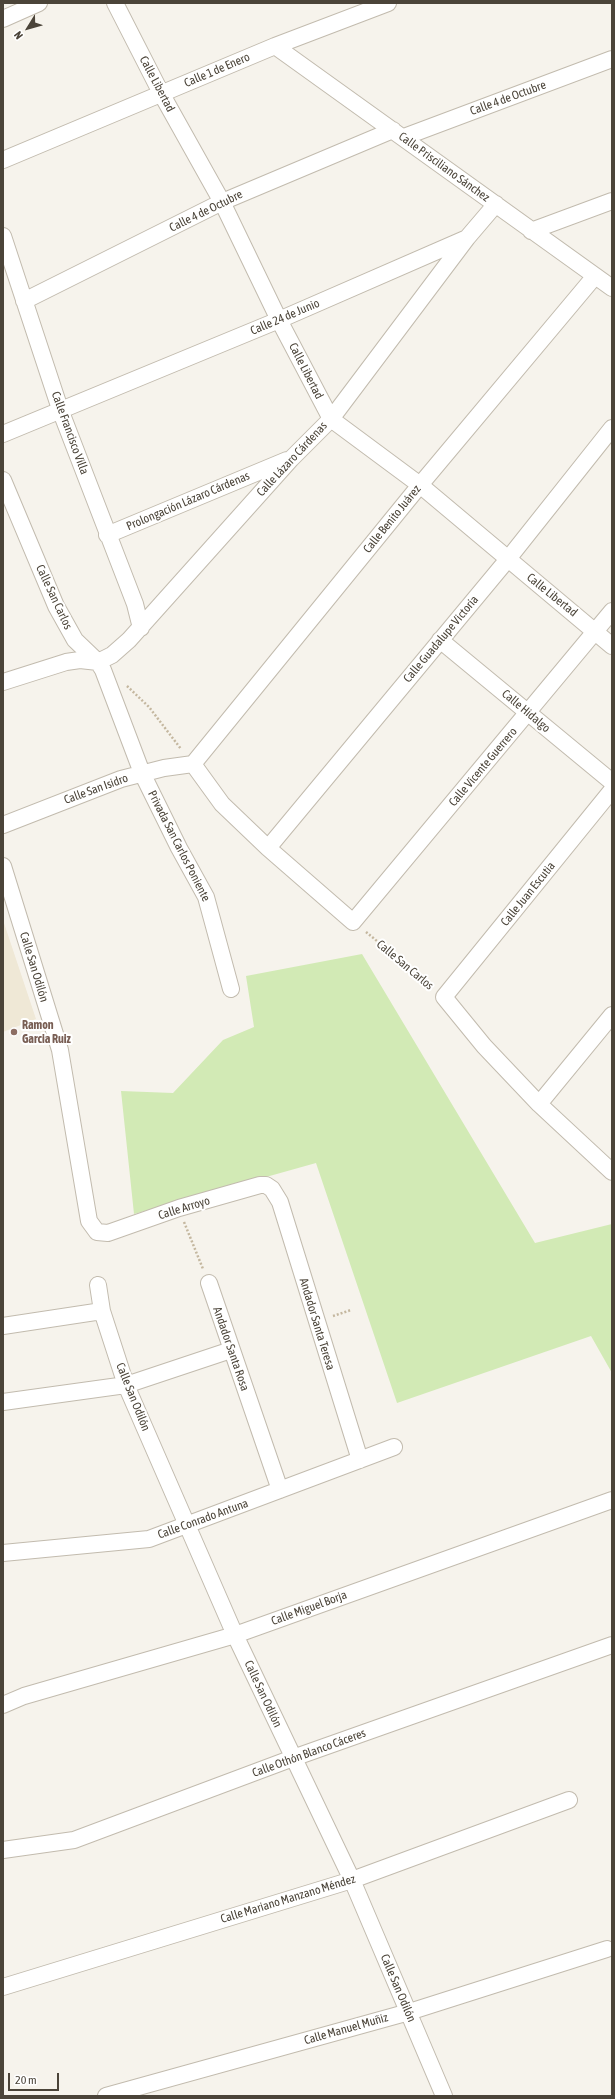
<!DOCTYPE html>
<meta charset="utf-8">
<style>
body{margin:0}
#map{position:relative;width:615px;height:2099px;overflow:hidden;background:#f6f3ec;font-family:"Asap Condensed",sans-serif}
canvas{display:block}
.frame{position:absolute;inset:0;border:4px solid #4b4439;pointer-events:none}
.north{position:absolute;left:8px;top:8px;width:40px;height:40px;-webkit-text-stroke:3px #fff;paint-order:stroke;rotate:233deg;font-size:11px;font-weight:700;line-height:16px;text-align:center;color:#4b4439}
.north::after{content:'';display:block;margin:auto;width:14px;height:18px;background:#4b4439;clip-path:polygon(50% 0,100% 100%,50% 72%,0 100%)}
.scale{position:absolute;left:8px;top:2073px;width:51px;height:18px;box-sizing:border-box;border:2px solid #4b4439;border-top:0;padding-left:5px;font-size:12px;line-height:14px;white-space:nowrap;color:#4b4439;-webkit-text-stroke:3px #fff;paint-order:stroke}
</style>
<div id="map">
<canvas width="615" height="2099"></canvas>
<div class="frame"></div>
<div class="north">N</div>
<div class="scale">20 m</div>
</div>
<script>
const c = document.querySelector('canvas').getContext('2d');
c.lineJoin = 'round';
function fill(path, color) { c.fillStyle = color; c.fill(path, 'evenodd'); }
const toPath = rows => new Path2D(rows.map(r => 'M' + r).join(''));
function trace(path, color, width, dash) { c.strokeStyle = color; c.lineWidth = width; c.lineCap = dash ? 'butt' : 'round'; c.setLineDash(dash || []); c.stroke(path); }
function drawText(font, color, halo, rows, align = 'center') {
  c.font = font + ' "Asap Condensed",sans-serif'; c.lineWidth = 4; c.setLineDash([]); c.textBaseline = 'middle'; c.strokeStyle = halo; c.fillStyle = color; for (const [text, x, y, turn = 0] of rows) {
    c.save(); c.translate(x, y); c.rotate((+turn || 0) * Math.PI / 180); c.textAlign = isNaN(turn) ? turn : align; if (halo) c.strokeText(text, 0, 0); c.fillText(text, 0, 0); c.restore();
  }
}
fill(toPath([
 [3,920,36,1019,3,1032]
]), '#efe8d6');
fill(toPath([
 [362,954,535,1243,612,1224,612,1373,591,1336,397,1403,316,1163,134,1214,121,1091,173,1093,223,1040,254,1027,246,976]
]), '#d2eab5');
const minor = toPath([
 [115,3,161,93,222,202,279,320,331,419,420,485,612,646],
 [3,19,39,3],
 [275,46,612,288],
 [404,137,612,59],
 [3,160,275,46,388,3],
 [531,231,612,201],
 [3,236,61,412,135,604,141,628],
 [24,301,222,202,393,130],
 [3,434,279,320,467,238,496,204],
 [3,480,56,606,75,640,98,662,103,670,142,773,179,848,206,897,231,989],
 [107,535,287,460],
 [440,640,612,782],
 [98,662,112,655,129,640,291,459,331,419,467,238],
 [3,682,66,662,80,660,98,662],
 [193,764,420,485,595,276],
 [193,764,222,804,268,848,353,922,612,611],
 [612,790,444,997,484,1046,539,1104,612,1172],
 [3,825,121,779,164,768,193,764],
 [268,848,508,559,612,428],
 [3,866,60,1050,89,1221,97,1232,108,1233,179,1208,260,1185,266,1185,272,1189,280,1202,360,1460],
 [539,1104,612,1015],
 [209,1283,280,1490],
 [98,1285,102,1311,126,1385,235,1635,352,1880,444,2096],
 [3,1326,102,1311],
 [3,1402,126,1385,231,1350],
 [3,1553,149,1539,394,1447],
 [3,1705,24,1696,235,1635,612,1500],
 [3,1850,74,1840,293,1758,612,1645],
 [3,1987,352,1880,569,1800],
 [106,2096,409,2012,607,1949]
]);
trace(minor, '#c2bbae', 18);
trace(toPath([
 [127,686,149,707,181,749],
 [366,932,433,987],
 [184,1222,203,1269],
 [333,1316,351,1310]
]), '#c4b79f', 2.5, [2, 2]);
trace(minor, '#fff', 16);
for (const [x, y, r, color] of [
 [14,1032,4,"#8d6e63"]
]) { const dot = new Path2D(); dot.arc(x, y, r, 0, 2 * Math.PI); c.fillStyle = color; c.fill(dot); trace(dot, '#fff', 1.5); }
drawText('12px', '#4b4439', '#fff', [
 ["Calle 1 de Enero",217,70,-23],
 ["Calle Libertad",157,84,62],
 ["Calle 4 de Octubre",508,98,-20],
 ["Calle Prisciliano Sánchez",444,167,36],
 ["Calle 4 de Octubre",206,211,-26],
 ["Calle 24 de Junio",285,317,-23],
 ["Calle Libertad",306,371,63],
 ["Calle Francisco Villa",70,433,70],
 ["Calle Lázaro Cárdenas",292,459,-47],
 ["Prolongación Lázaro Cárdenas",188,501,-23],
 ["Calle Benito Juárez",392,519,-51],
 ["Calle Libertad",552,595,39],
 ["Calle San Carlos",54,597,65],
 ["Calle Guadalupe Victoria",441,639,-50],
 ["Calle Hidalgo",526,711,40],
 ["Calle Vicente Guerrero",483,767,-50],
 ["Calle San Isidro",96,789,-20],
 ["Privada San Carlos Poniente",179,846,63],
 ["Calle Juan Escutia",528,894,-51],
 ["Calle San Carlos",405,965,40],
 ["Calle San Odilón",34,967,73],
 ["Calle Arroyo",184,1208,-17],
 ["Andador Santa Teresa",317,1324,73],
 ["Andador Santa Rosa",231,1349,71],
 ["Calle San Odilón",133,1397,68],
 ["Calle Conrado Antuna",203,1519,-20],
 ["Calle Miguel Borja",309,1608,-20],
 ["Calle San Odilón",263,1694,65],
 ["Calle Othón Blanco Cáceres",309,1753,-20],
 ["Calle Mariano Manzano Méndez",288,1899,-17],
 ["Calle San Odilón",398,1988,67],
 ["Calle Manuel Muñiz",346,2029,-16]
]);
drawText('bold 12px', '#785e54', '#fff', [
 ["Ramon",22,1025],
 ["Garcia Ruiz",22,1039]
], 'left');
</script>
